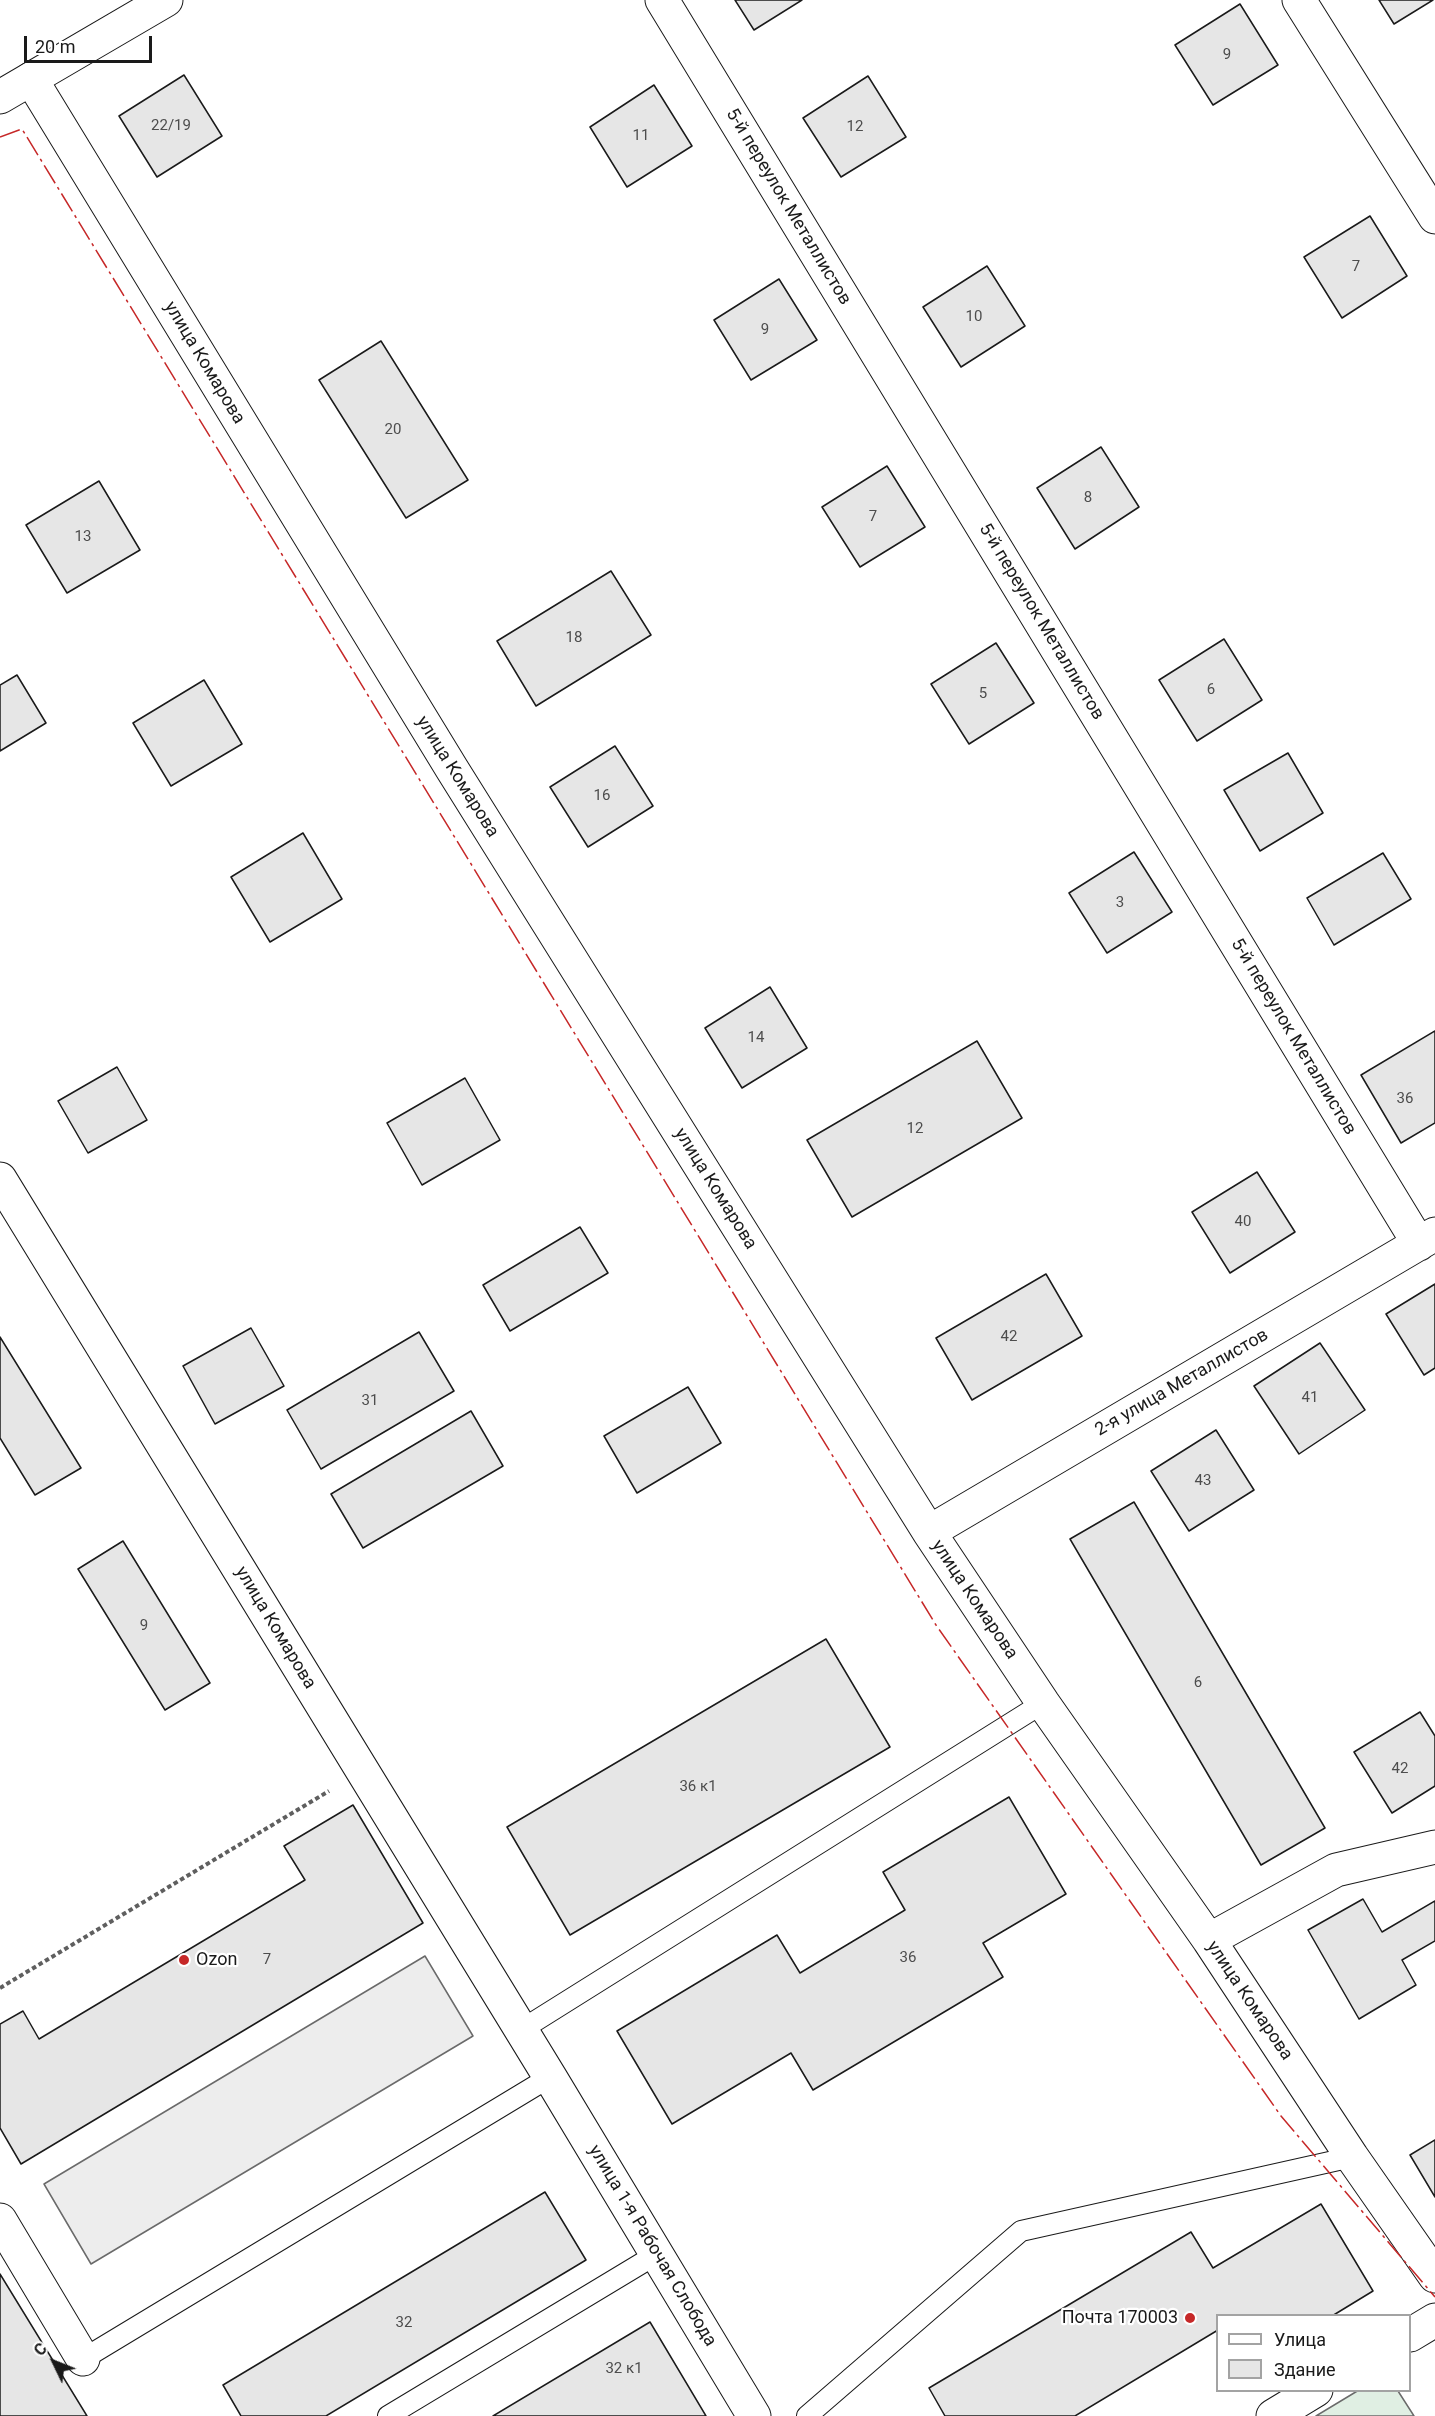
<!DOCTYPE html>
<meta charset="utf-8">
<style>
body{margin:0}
#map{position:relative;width:1435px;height:2416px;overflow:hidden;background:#fff;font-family:Roboto,sans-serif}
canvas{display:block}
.legend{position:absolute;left:1216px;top:2314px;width:195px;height:78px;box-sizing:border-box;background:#fff;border:2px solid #a3a3a3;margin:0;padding:8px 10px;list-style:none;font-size:18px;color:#1a1a1a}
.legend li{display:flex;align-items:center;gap:12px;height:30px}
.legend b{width:30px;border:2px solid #a3a3a3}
.north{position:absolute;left:24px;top:2332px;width:60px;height:60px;-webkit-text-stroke:4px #fff;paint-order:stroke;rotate:313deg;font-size:16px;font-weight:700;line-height:24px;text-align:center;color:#1a1a1a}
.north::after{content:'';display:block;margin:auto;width:21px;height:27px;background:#1a1a1a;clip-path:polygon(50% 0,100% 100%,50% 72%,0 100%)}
.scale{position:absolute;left:24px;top:36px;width:128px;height:27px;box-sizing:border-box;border:3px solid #1a1a1a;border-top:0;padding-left:8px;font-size:18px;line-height:21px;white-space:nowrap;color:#1a1a1a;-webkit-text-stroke:4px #fff;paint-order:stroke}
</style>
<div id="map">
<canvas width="1435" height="2416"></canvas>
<ul class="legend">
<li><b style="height:8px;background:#fff"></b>Улица</li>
<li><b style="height:16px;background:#e6e6e6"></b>Здание</li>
</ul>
<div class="north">С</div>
<div class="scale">20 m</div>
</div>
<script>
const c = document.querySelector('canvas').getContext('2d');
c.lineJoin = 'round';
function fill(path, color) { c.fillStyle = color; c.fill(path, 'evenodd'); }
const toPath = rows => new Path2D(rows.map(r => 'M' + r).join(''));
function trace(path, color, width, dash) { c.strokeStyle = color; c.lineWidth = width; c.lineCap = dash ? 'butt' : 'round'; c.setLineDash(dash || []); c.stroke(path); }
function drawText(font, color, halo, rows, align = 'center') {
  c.font = font + ' Roboto,sans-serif'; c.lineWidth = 4.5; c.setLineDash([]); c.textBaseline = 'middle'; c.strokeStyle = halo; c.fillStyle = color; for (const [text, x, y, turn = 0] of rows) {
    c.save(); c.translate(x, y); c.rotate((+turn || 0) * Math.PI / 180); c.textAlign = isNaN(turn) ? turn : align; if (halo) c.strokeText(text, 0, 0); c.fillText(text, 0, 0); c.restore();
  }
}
const green = toPath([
 [1359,2390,1398,2391,1414,2416,1316,2416,1359,2390]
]);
fill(green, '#e0efe3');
trace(green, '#6a6a6a', 1.5);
const parking = toPath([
 [425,1956,473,2036,91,2264,44,2184,425,1956]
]);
fill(parking, '#ededed');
trace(parking, '#6a6a6a', 1.5);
const building = toPath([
 [735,0,802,0,754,30,735,0],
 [1379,0,1433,0,1394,24,1379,0],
 [1240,4,1278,65,1213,105,1175,45,1240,4],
 [184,75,222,136,157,177,119,116,184,75],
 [868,76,906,137,841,177,803,118,868,76],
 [654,85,692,146,627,187,590,127,654,85],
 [1370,216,1407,276,1342,318,1304,257,1370,216],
 [987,266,1025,326,961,367,923,307,987,266],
 [779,279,817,340,751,380,714,320,779,279],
 [381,341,468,480,406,518,319,380,381,341],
 [1101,447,1139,507,1075,549,1037,488,1101,447],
 [887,466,925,527,860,567,822,507,887,466],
 [99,481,140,550,67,593,26,525,99,481],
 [611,571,651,635,536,706,497,641,611,571],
 [1224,639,1262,700,1197,741,1159,680,1224,639],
 [996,643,1034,703,969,744,931,684,996,643],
 [17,675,46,723,0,751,0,685,17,675],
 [204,680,242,744,171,786,133,723,204,680],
 [615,746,653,806,588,847,550,787,615,746],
 [1288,753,1323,813,1260,851,1224,790,1288,753],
 [303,833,342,899,270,942,231,877,303,833],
 [1134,852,1172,912,1107,953,1069,893,1134,852],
 [1383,853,1411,899,1334,945,1307,898,1383,853],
 [770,987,807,1048,742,1088,705,1028,770,987],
 [1435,1031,1435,1123,1401,1143,1361,1075,1435,1031],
 [977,1041,1022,1118,852,1217,807,1140,977,1041],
 [117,1067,147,1120,88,1153,58,1101,117,1067],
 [465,1078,500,1140,422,1185,387,1123,465,1078],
 [1257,1172,1295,1232,1230,1273,1192,1212,1257,1172],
 [580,1227,608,1273,510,1331,483,1285,580,1227],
 [1046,1274,1082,1336,972,1400,936,1338,1046,1274],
 [1435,1284,1435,1368,1424,1375,1386,1314,1435,1284],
 [251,1328,284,1386,215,1424,183,1366,251,1328],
 [419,1332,454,1391,321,1469,287,1410,419,1332],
 [0,1337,81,1468,35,1495,0,1438,0,1337],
 [1320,1343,1365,1410,1299,1454,1254,1386,1320,1343],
 [688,1387,721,1443,637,1493,604,1436,688,1387],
 [471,1411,503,1466,363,1548,331,1494,471,1411],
 [1216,1430,1254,1490,1189,1531,1151,1471,1216,1430],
 [1134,1502,1325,1828,1261,1865,1070,1539,1134,1502],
 [123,1541,210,1683,165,1710,78,1569,123,1541],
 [826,1639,890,1747,570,1935,507,1827,826,1639],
 [1420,1712,1435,1736,1435,1786,1392,1813,1354,1752,1420,1712],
 [1009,1797,1066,1894,983,1943,1003,1977,813,2090,791,2053,672,2124,617,2031,777,1935,800,1973,905,1910,883,1872,1009,1797],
 [353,1805,423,1923,21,2164,0,2128,0,2024,23,2011,39,2039,305,1880,284,1846,353,1805],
 [1363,1899,1382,1932,1435,1901,1435,1941,1402,1960,1416,1985,1359,2019,1308,1930,1363,1899],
 [1435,2140,1435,2197,1410,2155,1435,2140],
 [545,2192,586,2260,326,2416,241,2416,223,2385,545,2192],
 [1321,2204,1373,2291,1332,2316,1218,2316,1218,2330,1075,2416,945,2416,929,2388,1191,2232,1213,2268,1321,2204],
 [0,2274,87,2416,0,2416,0,2274],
 [650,2322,706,2416,493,2416,650,2322]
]);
fill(building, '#e6e6e6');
trace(building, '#1a1a1a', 1.5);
const lane = toPath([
 [521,2030,1043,1703],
 [83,2359,550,2077],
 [388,2416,657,2254],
 [807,2416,1021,2231,1352,2157]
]);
const street = toPath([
 [662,0,1419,1244],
 [1299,0,1435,217],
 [31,79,452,769,929,1532,1043,1703,1209,1940,1352,2157,1435,2276],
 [0,1179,550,2077,754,2416],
 [929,1532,1435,1234],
 [1209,1940,1336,1870,1435,1847],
 [0,2220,83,2359],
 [1410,2335,1435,2320],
 [1273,2416,1316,2390]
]);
const secondary = toPath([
 [0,97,166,0]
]);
trace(lane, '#1a1a1a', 22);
trace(street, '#1a1a1a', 35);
trace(secondary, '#1a1a1a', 35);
trace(toPath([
 [0,1988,329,1791]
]), '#5f5f5f', 4, [4.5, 3]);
trace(lane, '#fff', 20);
trace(street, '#fff', 33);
trace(secondary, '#fff', 33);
trace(toPath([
 [0,137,22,129,936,1625,1281,2116,1435,2297]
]), '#c62828', 1.5, [21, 4.5, 3, 4.5]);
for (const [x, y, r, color] of [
 [184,1960,6,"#c62828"],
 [1190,2318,6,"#c62828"]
]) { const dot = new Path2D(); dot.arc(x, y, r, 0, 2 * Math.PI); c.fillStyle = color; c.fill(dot); trace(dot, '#fff', 2); }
drawText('15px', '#4d4d4d', null, [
 ["9",1227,55],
 ["22/19",171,126],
 ["12",855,127],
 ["11",641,136],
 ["7",1356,267],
 ["10",974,317],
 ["9",765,330],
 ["20",393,430],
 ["8",1088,498],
 ["7",873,517],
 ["13",83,537],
 ["18",574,638],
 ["6",1211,690],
 ["5",983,694],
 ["16",602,796],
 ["3",1120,903],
 ["14",756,1038],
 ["36",1405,1099],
 ["12",915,1129],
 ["40",1243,1222],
 ["42",1009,1337],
 ["41",1310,1398],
 ["31",370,1401],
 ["43",1203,1481],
 ["9",144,1626],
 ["6",1198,1683],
 ["42",1400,1769],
 ["36 к1",698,1787],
 ["36",908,1958],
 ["7",267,1960],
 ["32",404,2323],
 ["32 к1",624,2369]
]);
drawText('18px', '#1a1a1a', '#fff', [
 ["5-й переулок Металлистов",788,207,59],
 ["улица Комарова",204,363,59],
 ["5-й переулок Металлистов",1041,622,59],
 ["улица Комарова",457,777,58],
 ["5-й переулок Металлистов",1293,1037,59],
 ["улица Комарова",715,1189,58],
 ["2-я улица Металлистов",1182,1383,-30],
 ["улица Комарова",974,1600,56],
 ["улица Комарова",275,1628,59],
 ["улица Комарова",1249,2001,56],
 ["улица 1-я Рабочая Слобода",652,2246,59]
]);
drawText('18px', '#1a1a1a', '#fff', [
 ["Ozon",196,1960],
 ["Почта 170003",1178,2318,"right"]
], 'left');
</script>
